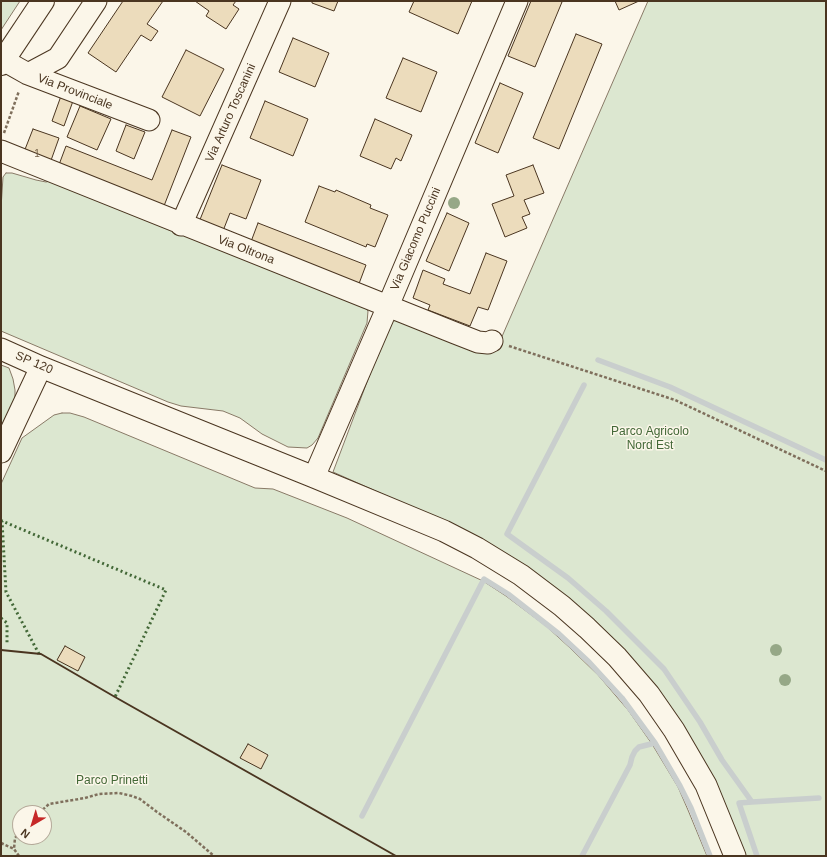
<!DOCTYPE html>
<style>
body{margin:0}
#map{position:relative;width:827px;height:857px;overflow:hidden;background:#fbf6e9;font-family:Arial,sans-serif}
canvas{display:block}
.frame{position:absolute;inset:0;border:2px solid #4a3520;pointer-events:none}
.north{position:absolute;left:12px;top:805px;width:40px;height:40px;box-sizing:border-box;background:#fbf6e9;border:1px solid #b4a999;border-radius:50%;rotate:218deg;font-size:11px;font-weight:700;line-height:16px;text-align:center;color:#4a3520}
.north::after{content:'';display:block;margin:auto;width:14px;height:18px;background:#c62828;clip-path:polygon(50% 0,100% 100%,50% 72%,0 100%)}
</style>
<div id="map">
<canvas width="827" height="857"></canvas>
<div class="frame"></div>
<div class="north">N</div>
</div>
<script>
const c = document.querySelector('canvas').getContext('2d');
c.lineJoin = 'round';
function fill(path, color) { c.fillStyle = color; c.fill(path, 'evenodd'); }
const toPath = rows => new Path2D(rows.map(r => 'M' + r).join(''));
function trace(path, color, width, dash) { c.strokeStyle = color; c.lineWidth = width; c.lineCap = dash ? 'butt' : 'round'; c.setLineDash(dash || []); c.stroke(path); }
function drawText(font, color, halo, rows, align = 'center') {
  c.font = font + ' Arial,sans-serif'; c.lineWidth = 3; c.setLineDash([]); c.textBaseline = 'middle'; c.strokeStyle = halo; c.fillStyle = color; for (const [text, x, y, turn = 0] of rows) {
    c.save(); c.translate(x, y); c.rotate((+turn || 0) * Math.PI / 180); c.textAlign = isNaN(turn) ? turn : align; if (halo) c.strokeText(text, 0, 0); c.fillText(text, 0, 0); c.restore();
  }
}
const green = toPath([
 [1,1,20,1,1,30,1,1],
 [648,1,826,1,826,856,743,856,643,677,452,525,333,472,393,313,497,348,648,1],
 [6,173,12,173,36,180,46,182,57,179,364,306,368,311,367,323,318,438,312,445,307,448,288,447,262,434,240,418,223,411,181,406,168,402,1,331,1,208,3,177,6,173],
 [1,365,9,368,13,379,15,390,15,398,1,431,1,365],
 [62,413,70,413,84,417,255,488,273,489,347,518,483,581,506,596,546,626,569,647,598,675,628,710,652,744,678,787,688,810,707,856,1,856,1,484,22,438,54,415,62,413],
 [20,813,44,813,44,837,20,837,20,813]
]);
fill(green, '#dce7d0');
trace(green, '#887966', 1);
trace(toPath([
 [598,360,670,387,826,460],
 [584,385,507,534,568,578,606,611,664,669,700,722,722,760,752,802,739,803,757,856],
 [752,802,819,798],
 [362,816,484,579,508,594,559,634,589,662,622,698,655,743,680,786,691,808,710,856],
 [582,856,630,765,632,757,635,751,639,747,655,743]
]), '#c9cecd', 5.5);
const building = toPath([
 [123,1,163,1,147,24,158,31,151,41,141,35,116,72,88,53,123,1],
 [195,1,236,1,233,5,239,9,226,29,206,16,209,11,195,1],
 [312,1,338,1,334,11,312,3,312,1],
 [414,1,472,1,458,34,409,12,414,1],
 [531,1,559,1,562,2,535,67,508,56,531,1],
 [615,1,639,1,619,10,615,1],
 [576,34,602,44,559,149,533,138,576,34],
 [293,38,329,53,315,87,279,72,293,38],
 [186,50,224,69,200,116,162,97,186,50],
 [403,58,437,72,421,112,386,98,403,58],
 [500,83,523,93,498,153,475,143,500,83],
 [61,96,73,101,64,126,52,121,61,96],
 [265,101,308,119,293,156,250,138,265,101],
 [80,106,111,119,97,150,67,137,80,106],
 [375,119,412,135,401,161,396,158,391,169,360,156,375,119],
 [126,125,145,132,134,159,116,151,126,125],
 [33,129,59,138,49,166,22,157,33,129],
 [172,130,191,137,162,211,57,170,66,146,152,180,172,130],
 [222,165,261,180,246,219,230,213,221,236,197,227,222,165],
 [533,165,544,193,524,200,530,214,522,217,527,228,505,237,492,204,514,196,506,175,533,165],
 [319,186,335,192,336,190,371,205,370,208,388,215,375,247,367,244,366,247,305,222,319,186],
 [447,213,469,223,449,271,426,261,447,213],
 [258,223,366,265,357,289,249,247,258,223],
 [486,253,507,261,488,310,478,307,470,326,428,310,430,305,413,298,423,270,445,279,443,284,470,294,486,253],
 [65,646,85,657,78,671,57,660,65,646],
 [248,744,268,755,261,769,240,758,248,744]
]);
fill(building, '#ecdcbc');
trace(building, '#4a3520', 1);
const minor = toPath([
 [3,60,28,74,149,120],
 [28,74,58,58,96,1],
 [1,151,455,333,478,342,488,343,492,341],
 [181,225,280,1],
 [1,349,41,367,314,477,444,531,477,548,521,575,562,606,587,628,617,657,649,694,674,730,706,785,735,856],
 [1,452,41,367],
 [314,477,388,306,517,1]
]);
const major = toPath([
 [1,64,43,1]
]);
trace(minor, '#4a3520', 23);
trace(major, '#4a3520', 24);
trace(toPath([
 [4,133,19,91],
 [509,346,675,400,826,471],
 [39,813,49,804,85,798,99,794,119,793,132,796,140,799,157,812,186,832,214,856],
 [1,843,14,849],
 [19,856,14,849,15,838,20,832]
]), '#7f6f5c', 2.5, [3, 2]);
trace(minor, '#fbf6e9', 21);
trace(major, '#fbf6e9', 22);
trace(toPath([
 [1,618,7,623,7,643],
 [39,654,6,592,2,521,166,590,115,697]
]), '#436837', 3, [2, 3]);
trace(toPath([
 [1,650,41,654,115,697,396,856]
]), '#4a3520', 2);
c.fillStyle = '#96a887';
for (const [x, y] of [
 [454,203],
 [776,650],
 [785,680]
]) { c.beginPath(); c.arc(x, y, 6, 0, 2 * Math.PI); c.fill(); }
drawText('10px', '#725f47', null, [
 ["1",37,154]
]);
drawText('12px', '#4a3520', '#fbf6e9', [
 ["Via Provinciale",75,92,21],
 ["Via Arturo Toscanini",231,113,-66],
 ["Via Giacomo Puccini",416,239,-67],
 ["Via Oltrona",246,250,21],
 ["SP 120",34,363,23]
]);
drawText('12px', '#436837', '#fbf6e9', [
 ["Parco Agricolo",650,432],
 ["Nord Est",650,446],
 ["Parco Prinetti",112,781]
]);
</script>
